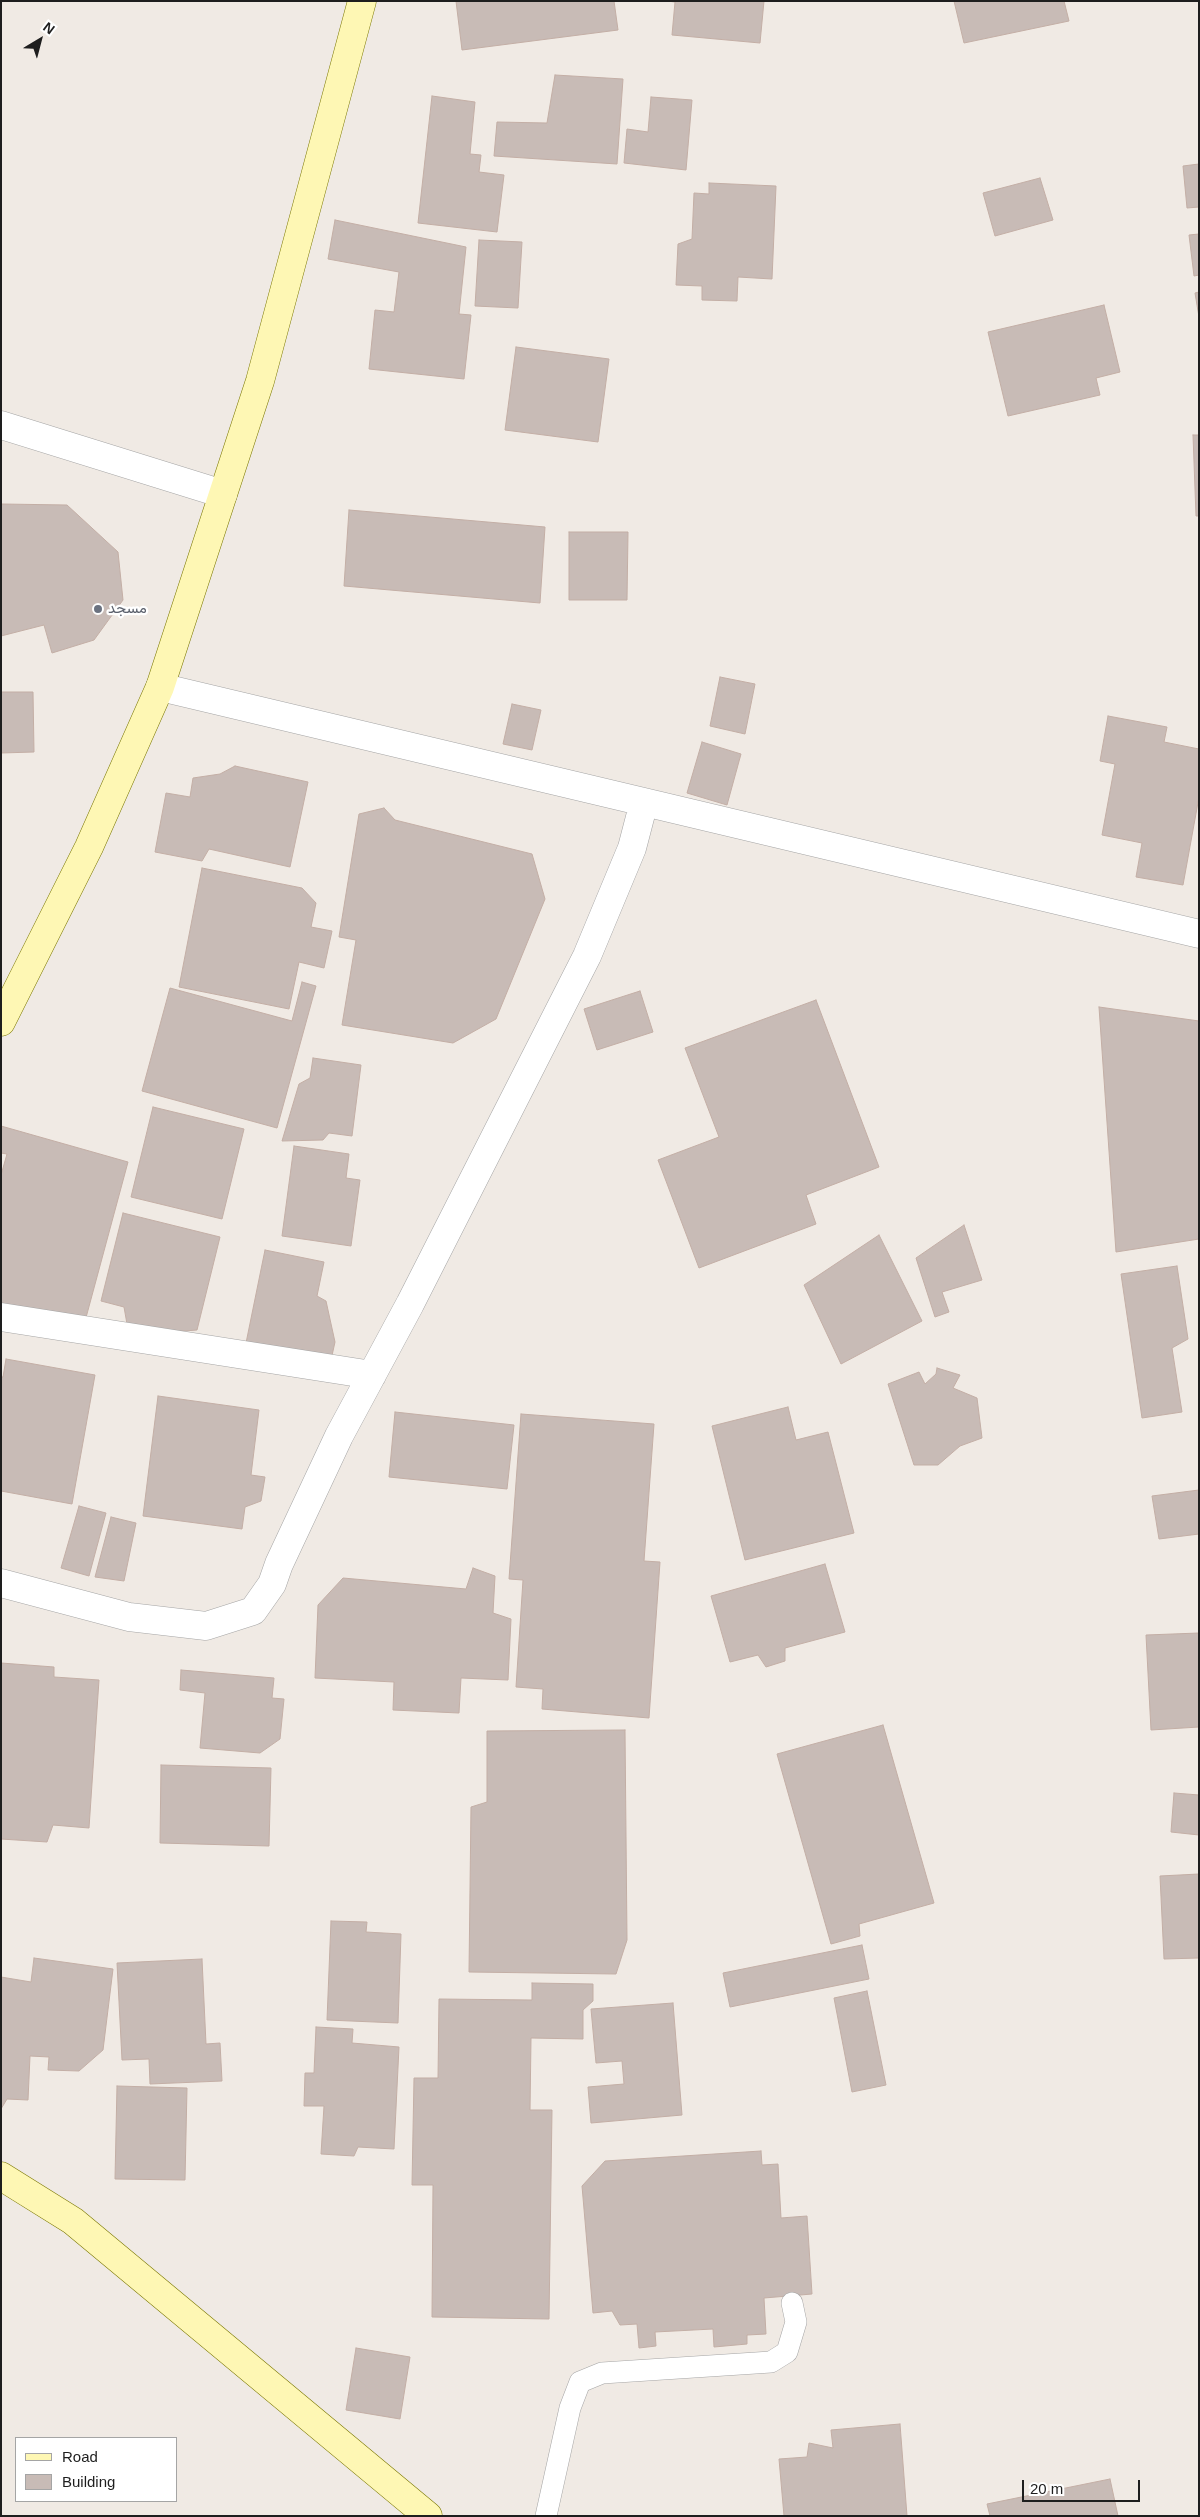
<!DOCTYPE html>
<meta charset="utf-8">
<style>
body{margin:0}
#map{position:relative;width:1200px;height:2517px;overflow:hidden;background:#f0eae4;font-family:Helvetica,sans-serif}
canvas{display:block}
.frame{position:absolute;inset:0;border:2px solid #1e1e1e;pointer-events:none}
.legend{position:absolute;left:15px;top:2437px;width:162px;height:65px;box-sizing:border-box;background:#fff;border:1px solid #a5a5a5;margin:0;padding:6px 9px;list-style:none;font-size:15px;color:#1e1e1e}
.legend li{display:flex;align-items:center;gap:10px;height:25px}
.legend b{width:25px;border:1px solid #a5a5a5}
.north{position:absolute;left:15px;top:15px;width:50px;height:50px;-webkit-text-stroke:4px #fff;paint-order:stroke;rotate:37deg;font-size:14px;font-weight:700;line-height:20px;text-align:center;color:#1e1e1e}
.north::after{content:'';display:block;margin:auto;width:18px;height:22px;background:#1e1e1e;clip-path:polygon(50% 0,100% 100%,50% 72%,0 100%)}
.scale{position:absolute;left:1022px;top:2480px;width:118px;height:22px;box-sizing:border-box;border:2px solid #1e1e1e;border-top:0;padding-left:6px;font-size:15px;line-height:18px;white-space:nowrap;color:#1e1e1e;-webkit-text-stroke:4px #fff;paint-order:stroke}
</style>
<div id="map">
<canvas width="1200" height="2517"></canvas>
<div class="frame"></div>
<ul class="legend">
<li><b style="height:6px;background:#fef7b4"></b>Road</li>
<li><b style="height:14px;background:#c8bbb6"></b>Building</li>
</ul>
<div class="north">N</div>
<div class="scale">20 m</div>
</div>
<script>
const c = document.querySelector('canvas').getContext('2d');
c.lineJoin = 'round';
function fill(path, color) { c.fillStyle = color; c.fill(path, 'evenodd'); }
const toPath = rows => new Path2D(rows.map(r => 'M' + r).join(''));
function trace(path, color, width, dash) { c.strokeStyle = color; c.lineWidth = width; c.lineCap = dash ? 'butt' : 'round'; c.setLineDash(dash || []); c.stroke(path); }
function drawText(font, color, halo, rows, align = 'center') {
  c.font = font + ' Helvetica,Vazirmatn,sans-serif'; c.lineWidth = 4.5; c.setLineDash([]); c.textBaseline = 'middle'; c.strokeStyle = halo; c.fillStyle = color; for (const [text, x, y, turn = 0] of rows) {
    c.save(); c.translate(x, y); c.rotate((+turn || 0) * Math.PI / 180); c.textAlign = isNaN(turn) ? turn : align; if (halo) c.strokeText(text, 0, 0); c.fillText(text, 0, 0); c.restore();
  }
}
const building = toPath([
 [456,1,614,1,618,30,462,50,456,1],
 [667,1,764,1,760,43,672,35,675,2,667,1],
 [954,1,1064,1,1069,21,964,43,954,1],
 [555,75,623,79,617,164,494,156,497,122,547,123,555,75],
 [432,96,475,102,470,154,481,155,479,172,504,175,497,232,418,223,432,96],
 [651,97,692,100,686,170,624,163,627,129,648,132,651,97],
 [1199,164,1199,207,1187,208,1183,166,1199,164],
 [1040,178,1053,220,995,236,983,193,1040,178],
 [709,183,776,186,772,279,738,277,737,301,702,300,702,286,676,285,678,244,692,239,694,193,709,194,709,183],
 [335,220,466,247,459,314,471,315,464,379,369,369,375,310,394,312,399,272,328,259,335,220],
 [1199,234,1199,275,1194,276,1189,235,1199,234],
 [479,240,522,242,518,308,475,306,479,240],
 [1199,292,1199,317,1195,293,1199,292],
 [1104,305,1120,372,1096,378,1100,395,1008,416,988,332,1104,305],
 [516,347,609,359,598,442,505,430,516,347],
 [1193,435,1199,435,1199,516,1196,516,1193,435],
 [1,504,67,505,118,552,123,600,94,640,52,653,44,625,1,636,1,504],
 [349,510,545,527,540,603,344,586,349,510],
 [569,532,628,532,627,600,569,600,569,532],
 [720,677,755,684,745,734,710,726,720,677],
 [1,692,33,692,34,752,1,753,1,692],
 [512,704,541,710,532,750,503,744,512,704],
 [1108,716,1167,727,1164,742,1199,749,1199,797,1183,885,1136,877,1142,843,1102,835,1115,764,1100,761,1108,716],
 [702,742,741,754,727,805,687,793,702,742],
 [235,766,308,782,290,867,209,849,202,861,155,852,166,793,190,797,193,778,220,774,235,766],
 [384,808,395,820,532,854,545,899,496,1019,453,1043,342,1025,356,940,339,937,359,814,384,808],
 [202,868,302,888,316,903,311,927,332,931,324,968,299,962,289,1009,179,987,202,868],
 [302,982,316,986,277,1128,142,1091,170,988,292,1021,302,982],
 [640,991,653,1032,597,1050,584,1009,640,991],
 [816,1000,879,1167,806,1195,816,1224,699,1268,658,1160,719,1137,685,1048,816,1000],
 [1099,1007,1199,1021,1199,1239,1116,1252,1099,1007],
 [313,1058,361,1065,352,1136,329,1133,323,1140,282,1141,299,1084,310,1078,313,1058],
 [153,1107,244,1129,222,1219,131,1197,153,1107],
 [1,1126,128,1162,84,1325,1,1303,1,1175,7,1154,1,1153,1,1126],
 [294,1146,349,1154,346,1178,360,1180,351,1246,282,1236,294,1146],
 [123,1213,220,1237,197,1330,159,1333,127,1324,124,1307,101,1301,123,1213],
 [964,1225,982,1280,942,1292,949,1312,935,1317,916,1258,964,1225],
 [879,1235,922,1321,841,1364,804,1285,879,1235],
 [265,1250,324,1262,317,1296,326,1301,335,1342,331,1360,246,1343,265,1250],
 [1177,1266,1188,1339,1172,1348,1182,1412,1142,1418,1121,1274,1177,1266],
 [6,1359,95,1375,72,1504,1,1491,1,1377,3,1377,6,1359],
 [937,1368,960,1375,953,1388,977,1398,982,1438,960,1446,938,1465,914,1465,888,1384,919,1372,925,1384,936,1374,937,1368],
 [158,1396,259,1410,251,1475,265,1477,261,1501,245,1507,242,1529,143,1516,158,1396],
 [788,1407,796,1440,828,1432,854,1533,745,1560,712,1426,788,1407],
 [395,1412,514,1425,507,1489,389,1477,395,1412],
 [521,1414,654,1424,644,1561,660,1562,649,1718,542,1709,543,1689,516,1687,523,1580,509,1579,521,1414],
 [1199,1490,1199,1534,1159,1539,1152,1496,1199,1490],
 [79,1506,106,1513,89,1576,61,1568,79,1506],
 [111,1517,136,1523,124,1581,95,1577,111,1517],
 [825,1564,845,1632,785,1648,785,1661,766,1667,758,1655,730,1662,711,1596,825,1564],
 [473,1568,495,1576,493,1613,511,1619,508,1680,461,1678,459,1713,393,1710,394,1682,315,1678,318,1605,343,1578,466,1589,473,1568],
 [1199,1633,1199,1727,1151,1730,1146,1635,1199,1633],
 [1,1663,54,1667,54,1677,99,1680,89,1828,53,1825,47,1842,1,1839,1,1663],
 [181,1670,274,1678,272,1698,284,1699,280,1739,260,1753,200,1748,205,1693,180,1690,181,1670],
 [883,1725,934,1903,859,1924,860,1936,831,1944,777,1754,883,1725],
 [625,1730,627,1940,616,1974,469,1972,471,1807,487,1802,487,1731,625,1730],
 [161,1765,271,1768,269,1846,160,1843,161,1765],
 [1174,1793,1199,1795,1199,1835,1171,1832,1174,1793],
 [1199,1874,1199,1958,1164,1959,1160,1876,1199,1874],
 [331,1921,367,1922,366,1932,401,1934,398,2023,327,2020,331,1921],
 [862,1945,869,1979,730,2007,723,1973,862,1945],
 [34,1958,113,1969,103,2050,79,2071,48,2070,49,2057,30,2056,28,2100,7,2099,1,2109,1,1977,31,1982,34,1958],
 [202,1959,206,2044,220,2043,222,2081,150,2084,149,2059,122,2060,117,1963,202,1959],
 [532,1983,593,1984,593,2001,583,2010,583,2039,531,2038,530,2110,552,2110,549,2319,432,2317,433,2185,412,2185,414,2078,438,2078,439,1999,532,2000,532,1983],
 [867,1991,886,2085,852,2092,834,1998,867,1991],
 [673,2003,682,2115,591,2123,588,2087,624,2084,622,2061,596,2063,591,2009,673,2003],
 [316,2027,353,2029,352,2043,399,2047,394,2149,358,2147,354,2156,321,2154,324,2106,304,2106,305,2073,314,2073,316,2027],
 [117,2086,187,2088,185,2180,115,2179,117,2086],
 [761,2151,762,2165,778,2164,781,2218,807,2216,812,2294,764,2298,766,2334,747,2335,747,2344,714,2347,713,2329,655,2332,656,2346,639,2348,637,2324,620,2325,612,2311,593,2313,582,2186,605,2161,761,2151],
 [356,2348,410,2357,400,2419,346,2410,356,2348],
 [900,2424,907,2516,784,2516,779,2459,807,2457,809,2443,833,2448,831,2430,900,2424],
 [1110,2479,1118,2516,990,2516,987,2504,1110,2479]
]);
fill(building, '#c8bbb6');
trace(building, '#c3aea5', 1);
const lane = toPath([
 [546,2516,570,2408,580,2382,602,2373,771,2362,787,2352,796,2322,792,2303]
]);
const street = toPath([
 [1,425,223,494],
 [160,687,1199,934],
 [1,1317,372,1375],
 [1,1583,129,1617,206,1626,253,1611,272,1584,279,1564,339,1436,410,1304,587,956,632,848,644,802]
]);
const secondary = toPath([
 [1,1022,89,847,160,687,260,381,362,1],
 [1,2176,73,2221,428,2516]
]);
trace(lane, '#a5a5a5', 22);
trace(street, '#a5a5a5', 29);
trace(secondary, '#7a7700', 29);
trace(lane, '#fff', 21);
trace(street, '#fff', 28);
trace(secondary, '#fef7b4', 28);
for (const [x, y, r, color] of [
 [98,609,5,"#6b7280"]
]) { const dot = new Path2D(); dot.arc(x, y, r, 0, 2 * Math.PI); c.fillStyle = color; c.fill(dot); trace(dot, '#fff', 2); }
drawText('15px', '#5b616d', '#fff', [
 ["مسجد",108,609]
], 'left');
</script>
